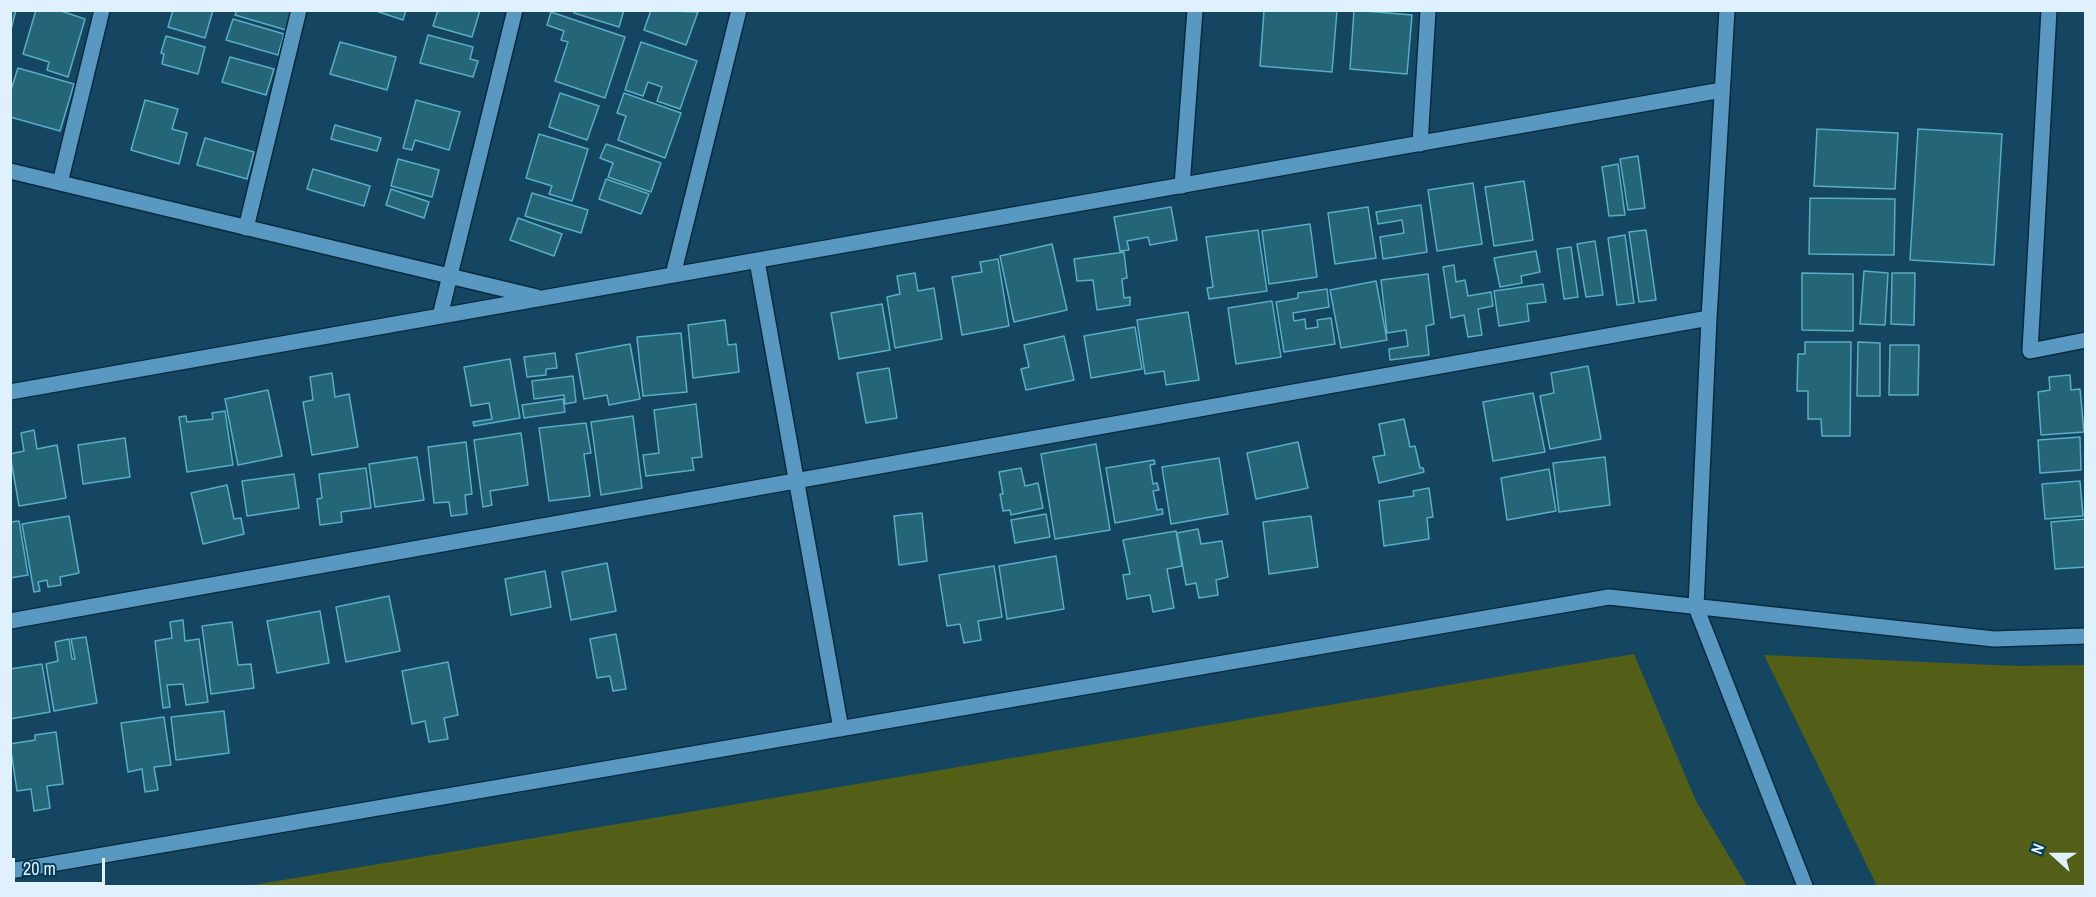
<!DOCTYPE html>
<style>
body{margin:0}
#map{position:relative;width:2096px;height:897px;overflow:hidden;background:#144662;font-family:"Archivo Narrow",sans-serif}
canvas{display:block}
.frame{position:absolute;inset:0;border:12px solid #dff1fe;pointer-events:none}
.north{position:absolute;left:2024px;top:825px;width:60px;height:60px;-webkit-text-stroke:4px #053b56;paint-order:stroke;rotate:291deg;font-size:16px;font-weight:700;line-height:24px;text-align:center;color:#dff1fe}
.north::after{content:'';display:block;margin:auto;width:21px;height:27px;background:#dff1fe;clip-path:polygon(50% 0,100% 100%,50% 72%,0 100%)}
.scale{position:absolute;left:12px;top:858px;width:93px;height:27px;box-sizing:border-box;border:3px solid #dff1fe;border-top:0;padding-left:8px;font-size:18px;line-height:21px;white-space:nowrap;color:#dff1fe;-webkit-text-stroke:4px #053b56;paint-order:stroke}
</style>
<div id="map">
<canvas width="2096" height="897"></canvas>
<div class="frame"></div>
<div class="north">N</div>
<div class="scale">20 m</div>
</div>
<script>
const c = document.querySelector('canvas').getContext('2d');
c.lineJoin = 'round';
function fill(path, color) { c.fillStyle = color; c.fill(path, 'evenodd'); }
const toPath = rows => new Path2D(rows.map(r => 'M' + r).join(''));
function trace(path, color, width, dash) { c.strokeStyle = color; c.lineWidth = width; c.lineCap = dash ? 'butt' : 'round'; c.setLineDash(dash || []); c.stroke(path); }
fill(toPath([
 [1634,654,1696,801,1747,886,247,886],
 [1764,655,2018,666,2085,665,2085,886,1877,886]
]), '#535e16');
const building = toPath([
 [10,10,16,10,10,33,10,10],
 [36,10,58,10,85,19,68,77,47,70,49,62,23,54,36,10],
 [173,10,213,10,205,38,168,27,173,10],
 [237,10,292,10,286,30,235,15,237,10],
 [373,10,406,10,403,20,373,10],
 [438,10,480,10,472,37,433,26,438,10],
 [575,10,624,10,619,27,574,13,575,10],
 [651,10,698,12,686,45,644,30,651,10],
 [1264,10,1337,10,1332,72,1260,66,1264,10],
 [1354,10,1412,15,1407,74,1350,69,1354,10],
 [551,12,625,37,605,98,555,81,568,42,561,40,564,31,547,25,551,12],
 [233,19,284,34,278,55,226,40,233,19],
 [428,35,473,47,470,59,478,61,473,77,420,63,428,35],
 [166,36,205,47,198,74,162,64,164,54,161,53,166,36],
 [340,42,396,57,387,90,330,74,340,42],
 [641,42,697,61,680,109,657,101,662,87,648,82,643,96,625,90,641,42],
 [230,57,274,69,266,95,222,82,230,57],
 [18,68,74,84,60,131,10,117,10,93,18,68],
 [560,93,599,106,587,140,549,127,560,93],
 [624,93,681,113,665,158,618,140,626,116,617,113,624,93],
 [145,100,178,109,172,129,187,133,179,164,131,150,145,100],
 [416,100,460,112,449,150,415,140,412,150,403,148,416,100],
 [335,125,381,138,377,151,331,139,335,125],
 [1817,129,1898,133,1895,189,1814,186,1817,129],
 [1918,129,2002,134,1994,265,1910,260,1918,129],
 [539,134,588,149,572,201,549,194,552,186,526,178,539,134],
 [205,138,254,152,247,179,197,165,205,138],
 [606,144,661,163,651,192,608,177,613,163,600,158,606,144],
 [1638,156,1645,208,1628,210,1620,159,1638,156],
 [398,159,439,170,432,197,391,186,398,159],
 [1618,164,1625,215,1609,216,1602,167,1618,164],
 [313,169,370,186,364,206,307,189,313,169],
 [606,179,649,194,641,214,599,199,606,179],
 [1524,181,1533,240,1494,246,1485,187,1524,181],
 [1473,183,1482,244,1437,251,1428,190,1473,183],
 [391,189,429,202,424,218,386,205,391,189],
 [532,193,588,210,581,233,525,216,532,193],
 [1810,198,1895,199,1894,255,1809,254,1810,198],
 [1421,205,1427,252,1383,259,1380,237,1404,233,1402,220,1378,224,1376,212,1421,205],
 [1171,207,1177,240,1150,245,1148,237,1127,241,1129,250,1120,251,1114,217,1171,207],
 [1368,207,1376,258,1335,264,1328,213,1368,207],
 [518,218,562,234,554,256,510,240,518,218],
 [1310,224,1317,277,1269,284,1262,231,1310,224],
 [1258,230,1267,291,1209,299,1207,288,1213,287,1206,237,1258,230],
 [1646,230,1656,300,1639,302,1629,232,1646,230],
 [1625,235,1634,303,1617,305,1608,238,1625,235],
 [1595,241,1603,295,1586,297,1577,244,1595,241],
 [1052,244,1067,310,1014,322,1000,256,1052,244],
 [1571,247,1578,297,1564,299,1557,249,1571,247],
 [1536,251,1540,272,1521,276,1522,283,1500,287,1494,258,1536,251],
 [1124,252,1127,278,1122,279,1124,298,1130,297,1130,305,1097,310,1093,280,1077,281,1074,259,1124,252],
 [998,259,1009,326,962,335,952,277,982,272,980,262,998,259],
 [1454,265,1456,282,1465,280,1468,296,1491,292,1493,306,1478,309,1482,335,1468,337,1464,315,1451,318,1443,267,1454,265],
 [1864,271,1888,273,1885,325,1860,324,1864,271],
 [915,273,918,291,934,288,942,339,895,348,887,297,900,294,897,276,915,273],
 [1802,273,1853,274,1853,331,1802,330,1802,273],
 [1892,273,1915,273,1914,325,1891,324,1892,273],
 [1428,274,1434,324,1426,326,1429,355,1390,360,1389,349,1408,346,1406,330,1387,333,1381,280,1428,274],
 [1376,281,1387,340,1341,348,1330,290,1376,281],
 [1543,284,1546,302,1527,304,1529,321,1499,326,1494,291,1543,284],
 [1327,289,1329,307,1293,313,1294,321,1305,319,1306,329,1318,327,1317,320,1331,318,1335,344,1284,352,1276,302,1298,298,1298,293,1327,289],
 [1272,301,1281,357,1236,364,1228,308,1272,301],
 [882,304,890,350,839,359,831,313,882,304],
 [1188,312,1199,380,1166,385,1164,371,1145,374,1137,320,1188,312],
 [725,320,728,345,736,344,739,372,693,378,688,325,725,320],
 [1135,327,1142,369,1091,378,1084,336,1135,327],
 [681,333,687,392,643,396,637,337,681,333],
 [1064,336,1074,380,1026,390,1021,369,1029,367,1024,345,1064,336],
 [1805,342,1851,342,1850,436,1822,436,1821,419,1808,419,1808,391,1797,391,1798,354,1805,354,1805,342],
 [1858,342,1880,343,1880,396,1857,396,1858,342],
 [630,344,640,399,609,405,607,395,584,399,576,354,630,344],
 [1890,345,1919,345,1918,395,1889,395,1890,345],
 [555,353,557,368,546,369,546,375,527,377,524,357,555,353],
 [510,359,520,418,474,426,473,422,492,419,489,403,471,406,464,367,510,359],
 [1588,366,1601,439,1550,449,1540,396,1554,393,1551,373,1588,366],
 [889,368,897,418,866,423,857,373,889,368],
 [332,373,335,397,349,394,358,447,312,455,303,402,313,400,310,377,332,373],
 [2070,375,2071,390,2080,389,2084,432,2041,435,2038,392,2050,390,2049,377,2070,375],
 [573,376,576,402,565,404,564,395,534,399,532,381,573,376],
 [268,390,282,456,238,465,225,399,268,390],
 [1533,393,1545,452,1493,461,1483,402,1533,393],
 [563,399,565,412,524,418,522,405,563,399],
 [696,404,702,457,692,458,694,470,646,476,643,455,659,453,654,410,696,404],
 [225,411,233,465,187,472,179,417,186,416,187,422,213,419,212,413,225,411],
 [633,416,642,488,601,495,591,422,633,416],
 [1404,419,1410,447,1415,446,1420,468,1423,468,1424,472,1379,483,1373,457,1385,455,1379,424,1404,419],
 [586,423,591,453,584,454,590,496,549,501,539,428,586,423],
 [34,430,37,449,57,445,66,498,19,506,10,454,24,451,21,433,34,430],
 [521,433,528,485,490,491,492,505,483,507,474,440,521,433],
 [2080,437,2081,470,2040,473,2038,440,2080,437],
 [125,438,130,477,83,484,78,445,125,438],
 [466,442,472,494,465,495,467,514,451,516,449,502,434,503,428,447,466,442],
 [1298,442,1308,488,1256,499,1247,453,1298,442],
 [1096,444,1110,530,1055,539,1041,454,1096,444],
 [417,457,424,500,375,507,369,464,417,457],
 [1605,457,1610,505,1559,512,1553,463,1605,457],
 [1219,458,1228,514,1171,524,1162,467,1219,458],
 [1154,460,1155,464,1150,465,1153,484,1157,483,1159,490,1153,491,1157,510,1162,509,1163,514,1115,523,1106,468,1154,460],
 [366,468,371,508,341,512,342,522,320,525,317,499,322,498,319,474,366,468],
 [1021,468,1025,486,1038,483,1043,508,1011,515,1010,510,1003,511,1000,494,1003,494,999,472,1021,468],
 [1549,469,1556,511,1507,520,1501,478,1549,469],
 [294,474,299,508,247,516,242,481,294,474],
 [2080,481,2083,516,2045,519,2042,484,2080,481],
 [227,485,234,519,241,518,244,534,203,544,191,493,227,485],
 [1429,488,1433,517,1427,518,1429,539,1384,546,1379,501,1414,496,1413,491,1429,488],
 [922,513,927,561,899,565,894,516,922,513],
 [1046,514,1050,537,1015,543,1011,520,1046,514],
 [69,516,79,573,60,577,61,585,48,587,47,580,38,582,40,591,34,592,22,524,69,516],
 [1311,516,1318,567,1269,574,1263,522,1311,516],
 [2086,519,2086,567,2055,569,2051,522,2086,519],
 [19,521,28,575,10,578,10,522,19,521],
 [1198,529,1201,544,1222,541,1228,577,1216,580,1218,595,1199,598,1196,583,1186,585,1177,533,1198,529],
 [1176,531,1182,566,1167,569,1174,608,1153,612,1150,595,1127,599,1123,575,1130,574,1123,540,1176,531],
 [1056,556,1064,609,1007,619,999,566,1056,556],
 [607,563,616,611,571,620,562,572,607,563],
 [994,566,1002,617,978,621,981,640,964,643,960,624,947,626,939,575,994,566],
 [545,571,551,607,511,615,505,579,545,571],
 [389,596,400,651,346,662,336,607,389,596],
 [320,611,329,663,277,673,267,621,320,611],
 [183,620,185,641,199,639,208,702,186,705,183,684,167,685,170,707,163,708,155,641,172,638,170,622,183,620],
 [232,622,238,665,251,664,254,688,211,694,202,626,232,622],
 [616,634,626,689,613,691,610,676,597,678,590,639,616,634],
 [86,637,97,703,54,711,46,664,58,661,55,642,69,639,72,659,75,659,71,639,86,637],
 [448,662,458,715,444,718,448,739,429,742,425,721,412,724,402,671,448,662],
 [42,664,50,712,10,719,10,669,42,664],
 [224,711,229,753,176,760,171,717,224,711],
 [164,717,171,765,154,767,158,790,145,792,142,769,128,772,121,723,164,717],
 [56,732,63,784,47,786,50,808,34,811,31,789,17,791,10,744,35,740,35,735,56,732]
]);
fill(building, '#246677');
trace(building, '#59adc4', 1.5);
const minor = toPath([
 [1727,10,1709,318,1696,607,1805,886],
 [2049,10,2030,351,2086,340],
 [1420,144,1428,10],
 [10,171,537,297],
 [60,183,102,10],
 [1182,186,1195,10],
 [246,228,299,10],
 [757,261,841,729],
 [673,275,739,10],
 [440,316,515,10],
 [10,392,1722,90],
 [10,621,1709,318],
 [10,871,1609,597,1994,639,2086,636]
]);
trace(minor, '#082b3e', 18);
trace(minor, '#5998c0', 15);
</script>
